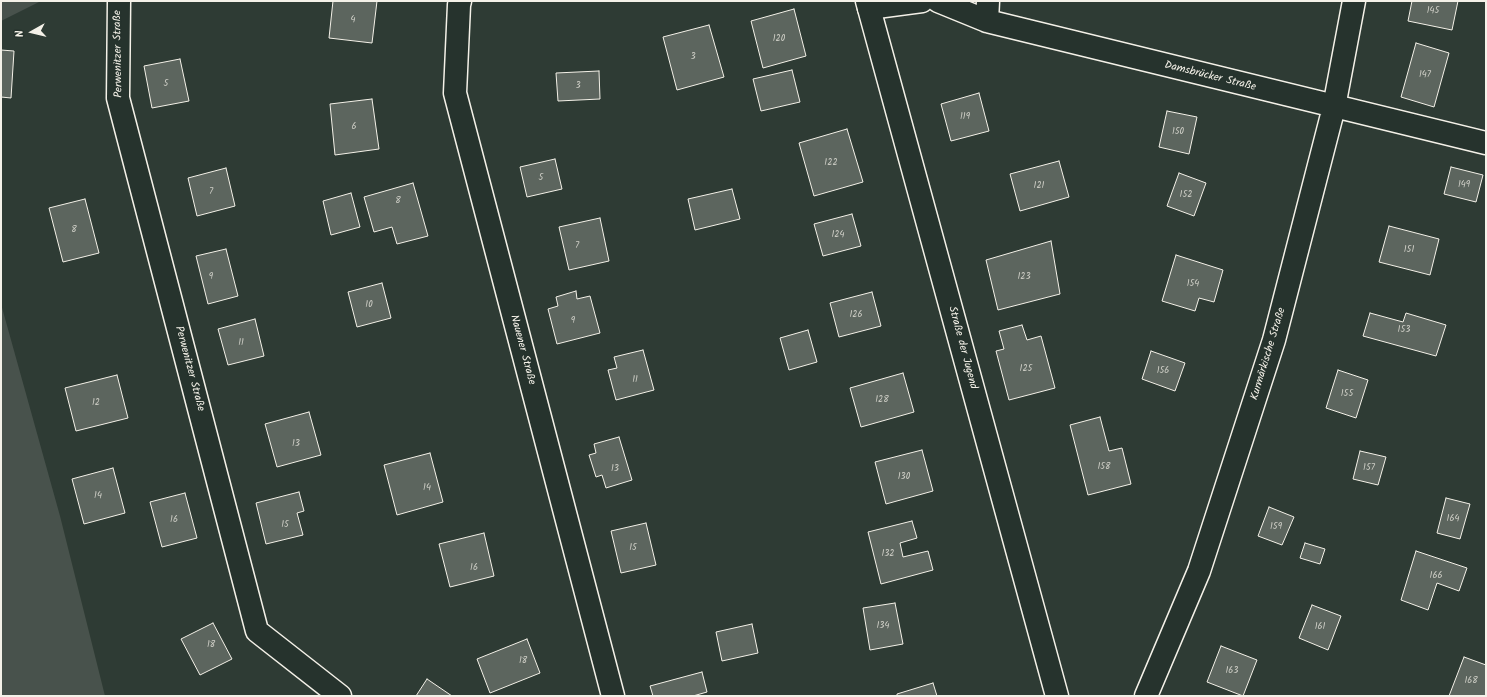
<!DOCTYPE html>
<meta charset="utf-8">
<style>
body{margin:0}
#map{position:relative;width:1487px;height:697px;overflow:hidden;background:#2e3b34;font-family:Kalam,sans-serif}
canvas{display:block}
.frame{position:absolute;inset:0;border:2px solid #f4f1e8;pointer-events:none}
.north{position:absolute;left:12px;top:12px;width:40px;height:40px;-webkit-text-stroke:3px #26332d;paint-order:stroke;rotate:262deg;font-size:11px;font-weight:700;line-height:16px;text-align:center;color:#f4f1e8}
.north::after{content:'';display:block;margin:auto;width:14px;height:18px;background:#f4f1e8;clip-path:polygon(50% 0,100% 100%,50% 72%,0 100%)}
</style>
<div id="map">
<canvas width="1487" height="697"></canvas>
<div class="frame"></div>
<div class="north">N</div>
</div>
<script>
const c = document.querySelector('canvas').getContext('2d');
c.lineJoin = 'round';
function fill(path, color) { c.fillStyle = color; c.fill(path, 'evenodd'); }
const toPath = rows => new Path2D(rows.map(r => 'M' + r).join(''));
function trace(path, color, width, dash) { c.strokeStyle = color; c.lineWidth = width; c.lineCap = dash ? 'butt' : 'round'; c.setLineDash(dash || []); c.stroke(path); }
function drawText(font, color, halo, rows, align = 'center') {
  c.font = font + ' Kalam,sans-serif'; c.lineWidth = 3; c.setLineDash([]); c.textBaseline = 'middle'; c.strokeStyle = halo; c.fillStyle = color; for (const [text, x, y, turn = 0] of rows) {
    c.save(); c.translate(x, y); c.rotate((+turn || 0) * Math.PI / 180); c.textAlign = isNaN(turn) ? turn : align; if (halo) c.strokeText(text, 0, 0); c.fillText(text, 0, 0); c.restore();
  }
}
fill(toPath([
 [1,1,41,1,1,21],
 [1,304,60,516,105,696,1,696]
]), '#48524c');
const building = toPath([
 [333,1,377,1,372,43,329,38,333,1],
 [1412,1,1458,1,1452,30,1408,21,1412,1],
 [794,9,806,56,763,68,751,21,794,9],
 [709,25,724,77,677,90,663,37,709,25],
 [1416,43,1449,53,1434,107,1401,97,1416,43],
 [1,50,14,51,11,98,1,97,1,50],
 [180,59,189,101,152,108,144,66,180,59],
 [792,70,800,102,761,111,753,79,792,70],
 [599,71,600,99,558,101,556,73,599,71],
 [979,93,989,131,951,141,941,104,979,93],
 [372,99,379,149,335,155,330,104,372,99],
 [1167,111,1197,117,1189,154,1159,147,1167,111],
 [847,129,863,182,814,196,799,143,847,129],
 [555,159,562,189,527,197,520,167,555,159],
 [1059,161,1069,197,1020,211,1010,174,1059,161],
 [1451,167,1483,175,1476,202,1444,194,1451,167],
 [226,168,235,206,197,216,188,178,226,168],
 [1179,173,1206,183,1194,216,1167,206,1179,173],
 [413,183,428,236,397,244,392,227,374,232,364,197,413,183],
 [732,189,740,219,695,230,688,199,732,189],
 [351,193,360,227,331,235,323,201,351,193],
 [85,199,99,253,63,262,49,208,85,199],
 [852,214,861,246,823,256,814,224,852,214],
 [600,218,609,261,569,270,559,227,600,218],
 [1389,226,1439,239,1430,275,1379,262,1389,226],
 [1051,241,1060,294,998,310,986,260,1051,241],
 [226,249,238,296,208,304,196,256,226,249],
 [1176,255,1223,270,1214,302,1199,298,1195,311,1162,301,1176,255],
 [382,283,391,318,357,327,348,292,382,283],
 [576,291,577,299,590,296,600,333,557,344,548,309,558,306,556,297,576,291],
 [872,292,881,326,839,337,830,303,872,292],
 [1370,313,1403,322,1406,313,1446,325,1436,356,1363,336,1370,313],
 [255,319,264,356,228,365,218,329,255,319],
 [1022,325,1027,340,1041,336,1055,388,1009,400,996,351,1004,349,999,331,1022,325],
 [808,330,817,362,789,370,780,338,808,330],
 [643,350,654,390,616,400,608,370,617,368,614,357,643,350],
 [1151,351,1185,363,1175,391,1142,379,1151,351],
 [1338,370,1368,380,1356,418,1326,408,1338,370],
 [903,373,914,412,861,427,850,388,903,373],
 [117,375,128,418,76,431,65,388,117,375],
 [309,412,321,455,277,467,265,424,309,412],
 [1100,417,1109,451,1122,448,1131,484,1088,495,1070,425,1100,417],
 [619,437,632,480,606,488,602,475,596,477,589,455,596,453,594,444,619,437],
 [922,450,933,491,886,504,875,462,922,450],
 [1360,451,1386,457,1378,485,1353,479,1360,451],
 [430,453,443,502,397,515,384,465,430,453],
 [113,468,125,513,84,524,72,479,113,468],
 [299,492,304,511,297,513,303,535,266,544,256,503,299,492],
 [185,493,197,538,162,547,150,502,185,493],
 [1446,498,1470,504,1460,539,1437,533,1446,498],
 [1269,507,1294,517,1282,545,1258,536,1269,507],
 [912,521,917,538,900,543,903,557,928,551,933,570,881,584,868,532,912,521],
 [646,523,656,565,621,573,611,531,646,523],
 [484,533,494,576,450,587,439,544,484,533],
 [1305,543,1325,549,1320,564,1300,558,1305,543],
 [1416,551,1467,568,1459,591,1437,583,1428,610,1401,600,1416,551],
 [895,603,903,644,870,650,863,608,895,603],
 [1312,605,1341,616,1328,650,1299,638,1312,605],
 [213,623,232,659,200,675,181,639,213,623],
 [752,624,758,653,722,661,716,632,752,624],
 [527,639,540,673,490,693,477,659,527,639],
 [1221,646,1257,660,1243,696,1207,682,1221,646],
 [1464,657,1486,665,1486,696,1449,696,1464,657],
 [702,672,707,692,693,696,653,696,650,686,702,672],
 [427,679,452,696,416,696,427,679],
 [933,683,937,696,897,696,897,694,933,683]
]);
fill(building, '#5c655e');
trace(building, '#f4f1e8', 1);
const minor = toPath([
 [119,1,118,98,257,631,340,696],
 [460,1,459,5,455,93,613,696],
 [938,1,987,21,1486,143],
 [869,8,922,1],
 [987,21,988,1],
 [1146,696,1199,571,1274,340,1334,107,1354,1]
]);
const tertiary = toPath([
 [867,1,1057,696]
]);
trace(minor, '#f4f1e8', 25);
trace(tertiary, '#f4f1e8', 25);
trace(minor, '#26332d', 22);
trace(tertiary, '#26332d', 22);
drawText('9px', '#cecec6', null, [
 ["145",1433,11],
 ["4",353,20],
 ["120",779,39],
 ["3",693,57],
 ["147",1425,75],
 ["5",166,84],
 ["3",578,86],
 ["119",965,117],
 ["6",354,127],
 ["150",1178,132],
 ["122",831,163],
 ["5",541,178],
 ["149",1464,185],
 ["121",1039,186],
 ["7",211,192],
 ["152",1186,195],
 ["8",398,201],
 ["8",74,230],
 ["124",838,235],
 ["7",577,246],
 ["151",1409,250],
 ["9",211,277],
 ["123",1024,277],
 ["154",1193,284],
 ["10",369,305],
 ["126",856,315],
 ["9",573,321],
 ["153",1404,330],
 ["11",241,343],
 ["125",1026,369],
 ["156",1163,371],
 ["11",635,380],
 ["155",1347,394],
 ["128",882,400],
 ["12",96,403],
 ["13",296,444],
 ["158",1104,467],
 ["157",1369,468],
 ["13",615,469],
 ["130",904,477],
 ["14",427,488],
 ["14",98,496],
 ["164",1453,519],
 ["16",174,520],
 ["15",285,525],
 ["159",1276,527],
 ["15",633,548],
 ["132",888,554],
 ["16",474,568],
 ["166",1436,576],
 ["134",883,626],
 ["161",1320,627],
 ["18",211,645],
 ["18",523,661],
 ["163",1232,671],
 ["168",1471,681]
]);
drawText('11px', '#f4f1e8', '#26332d', [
 ["Perwenitzer Straße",119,54,-91],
 ["Damsbrücker Straße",1210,77,14],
 ["Straße der Jugend",962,348,75],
 ["Nauener Straße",522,350,75],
 ["Kurmärkische Straße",1269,354,-73],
 ["Perwenitzer Straße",189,369,75]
]);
</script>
